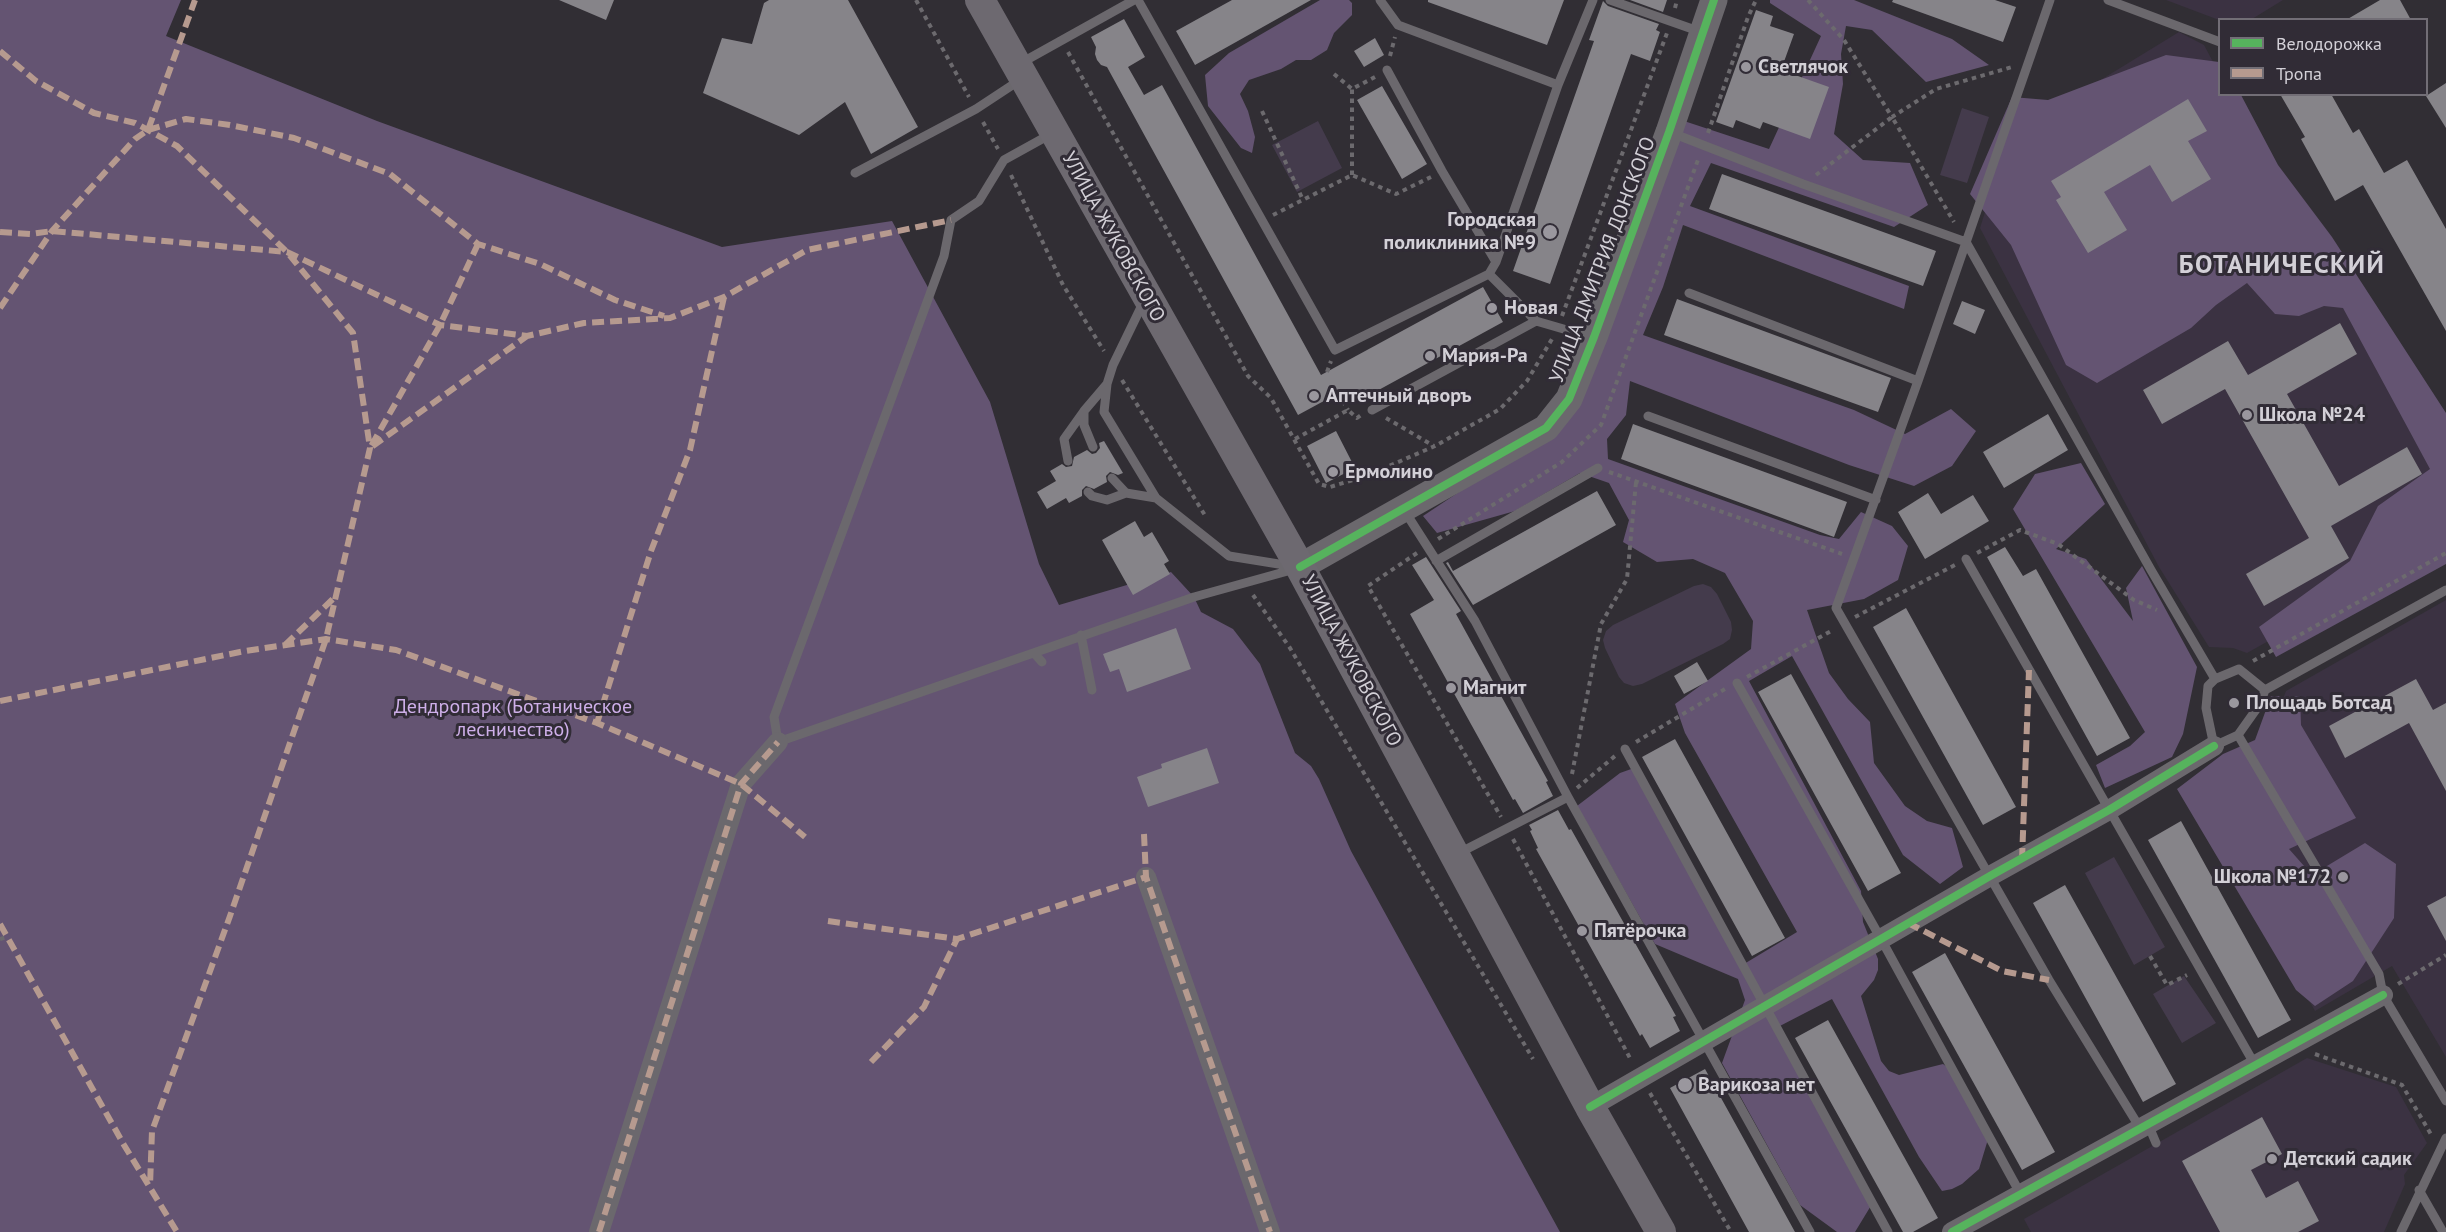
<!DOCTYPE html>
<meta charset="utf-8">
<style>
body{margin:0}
#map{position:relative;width:2446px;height:1232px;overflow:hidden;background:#312e34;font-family:"PT Sans",sans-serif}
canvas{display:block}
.legend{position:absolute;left:2218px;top:18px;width:210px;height:78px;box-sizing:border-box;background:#312c36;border:2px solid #726e76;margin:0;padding:8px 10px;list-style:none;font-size:18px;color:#d3d0d7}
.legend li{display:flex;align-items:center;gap:12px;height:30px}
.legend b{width:30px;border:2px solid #726e76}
</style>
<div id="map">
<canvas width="2446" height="1232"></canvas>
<ul class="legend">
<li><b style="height:8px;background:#56b35d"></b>Велодорожка</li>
<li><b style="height:8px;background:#b69a8f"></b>Тропа</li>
</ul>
</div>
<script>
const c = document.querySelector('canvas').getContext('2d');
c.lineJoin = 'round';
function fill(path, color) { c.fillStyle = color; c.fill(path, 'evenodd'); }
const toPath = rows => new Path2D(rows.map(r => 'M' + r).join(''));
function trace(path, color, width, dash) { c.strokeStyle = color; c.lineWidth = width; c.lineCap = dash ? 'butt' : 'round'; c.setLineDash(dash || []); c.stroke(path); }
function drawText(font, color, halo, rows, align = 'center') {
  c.font = font + ' "PT Sans",sans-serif'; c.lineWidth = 6; c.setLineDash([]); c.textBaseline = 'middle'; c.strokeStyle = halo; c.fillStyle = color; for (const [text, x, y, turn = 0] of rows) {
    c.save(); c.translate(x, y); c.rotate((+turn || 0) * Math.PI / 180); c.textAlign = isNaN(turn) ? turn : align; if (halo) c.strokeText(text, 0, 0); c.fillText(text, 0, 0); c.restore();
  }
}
fill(toPath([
 [2166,0,2283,0,2252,19,2219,20],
 [2179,32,2204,45,2219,73,2220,94,2446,466,2446,542,2247,653,2233,648,2209,647,2159,567,1980,228,2009,136],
 [2446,600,2446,1057,2392,966,2315,1011,2190,788,2266,743,2286,691],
 [2307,1058,2396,1087,2427,1143,2404,1175,2405,1184,2384,1232,2031,1232,2024,1219]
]), '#3b3242');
fill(toPath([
 [1962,108,1989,117,1967,183,1940,175],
 [1318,121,1342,168,1297,192,1272,145],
 [1703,584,1711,587,1717,594,1731,622,1732,630,1730,639,1723,644,1642,684,1633,686,1624,683,1619,677,1605,648,1603,640,1606,631,1613,625,1694,586],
 [2114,857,2165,947,2134,965,2085,873],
 [2184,976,2216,1023,2182,1043,2153,994]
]), '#443b4c');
fill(toPath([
 [0,0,181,0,166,36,377,121,722,247,892,221,990,402,1039,564,1059,605,1171,572,1194,597,1201,612,1233,629,1260,664,1295,753,1311,766,1319,779,1351,851,1560,1232,0,1232],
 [1320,0,1349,0,1352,3,1352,15,1334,33,1327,50,1311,60,1296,60,1281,69,1249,80,1240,94,1248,111,1255,137,1252,153,1241,148,1208,106,1205,75,1229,53],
 [1770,0,1854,0,1952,39,1989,65,1926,82,1872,30,1846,26,1841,54,1843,84,1834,134,1863,160,1910,163,1928,205,1894,227,1711,163,1690,206,1909,286,1904,309,1683,225,1663,287,1643,335,1854,410,1905,434,1951,409,1976,431,1952,466,1914,486,1849,465,1630,381,1626,415,1607,439,1608,459,1820,535,1839,539,1861,512,1892,526,1908,546,1898,580,1864,599,1807,610,1829,673,1848,699,1870,722,1874,763,1905,806,1927,821,1952,828,1963,867,1940,884,1903,855,1792,656,1749,681,1861,891,1863,922,1878,959,1878,970,1874,980,1861,996,1881,1061,1889,1071,1899,1075,1943,1064,1952,1071,1989,1136,1979,1169,1962,1184,1952,1189,1942,1191,1919,1157,1832,999,1776,1028,1872,1204,1855,1232,1837,1232,1800,1205,1722,1063,1745,1000,1738,979,1655,944,1577,806,1620,773,1634,768,1744,964,1797,932,1685,733,1675,704,1751,649,1753,621,1725,573,1693,559,1657,562,1623,542,1629,520,1609,483,1580,473,1515,511,1437,533,1423,516,1552,430,1681,120,1769,149,1821,36,1770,3],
 [2166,55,2219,62,2220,94,2241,95,2278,165,2332,237,2446,413,2446,564,2276,657,2259,627,2350,561,2378,506,2430,469,2343,308,2324,306,2299,316,2275,314,2247,283,2216,305,2191,328,2097,383,2066,365,2011,245,1970,194,2012,97,2048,100],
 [2081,463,2105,504,2056,549,2086,559,2133,621,2126,588,2142,566,2197,667,2183,734,2172,757,2105,788,2096,765,2130,746,2145,732,2013,509,2035,474],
 [2271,696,2300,696,2301,725,2356,818,2289,849,2312,875,2365,843,2396,864,2394,918,2353,981,2315,1006,2296,990,2177,789,2223,754,2255,740]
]), '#645472');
fill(toPath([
 [559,0,614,0,606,20],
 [769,0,848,0,918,127,871,154,845,102,799,135,703,93,722,38,752,44,764,3],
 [1232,0,1311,0,1195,65,1176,31],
 [1428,0,1564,0,1547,45,1428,2],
 [1630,0,1667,0,1663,12],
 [1893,0,1995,0,2016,7,2003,42,1892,2],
 [2380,0,2400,0,2411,20,2346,20],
 [1603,1,1608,6,1659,24,1656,30,1660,32,1650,61,1631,54,1550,284,1513,271,1594,41,1589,40],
 [1756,10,1773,16,1770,26,1794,34,1781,70,1829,87,1810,139,1763,122,1760,129,1736,120,1733,128,1716,122],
 [1124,19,1145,57,1128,67,1144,95,1162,85,1321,375,1483,287,1503,322,1353,404,1346,389,1298,415,1107,67,1101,65,1097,60,1095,54,1096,47,1091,37],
 [1375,38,1384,55,1364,67,1354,51],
 [2446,83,2446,128,2426,96],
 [1382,86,1427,164,1402,179,1357,100],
 [2280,94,2331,94,2353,133,2359,129,2384,173,2407,160,2446,229,2446,331,2363,185,2335,201,2301,139,2305,137],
 [2188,99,2207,131,2188,141,2211,179,2172,202,2150,165,2104,192,2127,230,2088,253,2056,200,2061,197,2051,181],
 [1722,174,1936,251,1923,286,1709,209],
 [1677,299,1891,378,1878,412,1664,335],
 [1962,301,1985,310,1975,334,1953,324],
 [2340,323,2357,354,2287,394,2339,486,2407,447,2422,474,2331,526,2349,558,2264,606,2246,574,2309,538,2225,389,2162,424,2143,390,2228,341,2248,375],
 [2048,414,2068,450,2004,488,1983,452],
 [1633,424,1847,502,1834,537,1621,459],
 [1336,431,1355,468,1326,483,1307,446],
 [1104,441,1123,473,1118,475,1110,472,1106,476,1107,482,1094,489,1086,486,1082,490,1082,496,1069,503,1066,498,1047,509,1037,492,1056,481,1050,471,1062,464,1066,467,1072,466,1074,457,1087,450,1092,454,1096,453,1100,448,1099,443],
 [1597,491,1616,525,1473,605,1446,563,1448,562,1453,571],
 [1928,493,1941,514,1973,495,1989,521,1925,559,1898,512],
 [1135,521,1144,537,1152,532,1169,561,1164,564,1170,574,1133,595,1102,540],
 [2005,547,2023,576,2036,569,2130,738,2097,756,1987,557],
 [1426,557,1461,611,1456,614,1548,781,1546,782,1553,796,1523,813,1515,799,1513,800,1410,614,1434,600,1412,565],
 [1906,608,2016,807,1983,825,1873,627],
 [1176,628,1191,669,1127,692,1119,669,1110,672,1103,654],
 [1697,662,1708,681,1684,694,1674,676],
 [1791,674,1901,873,1868,891,1758,692],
 [2416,679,2433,710,2446,703,2446,791,2409,723,2345,758,2329,726],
 [1675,739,1785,938,1752,956,1642,757],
 [1207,748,1219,783,1148,807,1137,777,1162,768,1161,764],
 [1558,810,1569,830,1571,829,1676,1016,1673,1017,1680,1031,1650,1048,1642,1034,1640,1036,1536,849,1538,848,1530,831,1532,830,1529,825],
 [2181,821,2291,1020,2258,1038,2148,840],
 [2065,885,2176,1084,2143,1102,2033,903],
 [2446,896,2446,941,2427,906],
 [1945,953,2055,1152,2022,1170,1912,972],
 [1828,1020,1938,1218,1913,1232,1903,1232,1795,1038],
 [1705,1069,1746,1143,1795,1232,1749,1232,1670,1088],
 [2262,1117,2282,1154,2251,1170,2266,1198,2298,1181,2319,1221,2298,1232,2220,1232,2182,1161]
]), '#868489');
trace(toPath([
 [916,0,969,97],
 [1808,0,1844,40,1892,117,1936,89,2012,67],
 [1675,8,1677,0],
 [1068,52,1248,376,1271,398,1319,484,1330,487,1366,476,1435,446,1500,409,1527,381,1552,339],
 [1390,56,1395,37],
 [1334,74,1352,89,1375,77],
 [1262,111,1303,200],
 [983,122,998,149],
 [1708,133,1748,17,1756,0],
 [1011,175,1063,285,1104,351],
 [1352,175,1352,89],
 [1816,175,1892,117,1954,222],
 [1273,215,1352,175,1396,194,1431,177],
 [1562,316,1667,33],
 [1327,372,1331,361],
 [1122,380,1206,517],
 [1338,393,1348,410],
 [1386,418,1434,446],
 [1295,439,1348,410,1357,418,1361,415],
 [1609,472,1842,554],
 [1438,539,1562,462,1601,425,1699,157],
 [1417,553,1368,586,1501,817],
 [1977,553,2020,530,2058,544,2134,600,2157,610],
 [1253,595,1290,648,1533,1059],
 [1855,617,1955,565],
 [2253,661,2446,553],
 [1747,677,1833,630],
 [1636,742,1725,689],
 [1572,774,1601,624,1627,579,1636,482],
 [1577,788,1615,756],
 [1513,839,1631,1060],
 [0,939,7,937],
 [2150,956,2167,985,2187,975],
 [2398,984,2446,955],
 [2315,1054,2402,1085,2432,1136],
 [1650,1093,1731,1232]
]), '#6c6a6e', 4, [4.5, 4.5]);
trace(toPath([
 [1138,0,1335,350,1489,274,1496,262,1558,85,1593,0],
 [1380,0,1398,25,1558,85],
 [1610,0,1701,32],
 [2050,0,1918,381,1836,608,2049,980,2140,1128],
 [2108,0,2220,42],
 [1021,63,1134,0],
 [1387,70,1442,171,1496,262],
 [1672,133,1803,184,1966,242,2151,570,2215,679],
 [1051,134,1004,160,979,201,951,220,944,256,774,717,778,742,1194,597,1295,569],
 [855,173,976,109,1020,80],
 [1489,274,1536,321,1591,337],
 [1689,293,1918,381],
 [1144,301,1113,365,1107,384,1104,412,1156,498,1229,556,1291,566],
 [1372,410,1536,321],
 [1648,416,1876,500],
 [1093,447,1084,425,1084,411,1107,384],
 [1068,461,1064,439,1084,411],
 [1112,478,1126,493,1156,498],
 [1088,492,1092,496,1107,500,1126,493],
 [1404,510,1475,621,1568,797,1810,1232],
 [1966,559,2255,1065],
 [1436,561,1598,468],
 [1081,635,1092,690],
 [1034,653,1042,662],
 [1737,683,1881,939,2020,1193],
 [2265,690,2239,669,2215,679,2208,686,2206,708,2214,746,2238,735,2260,704,2265,690,2446,590],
 [2238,735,2379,974,2383,995,2446,1101],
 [1625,749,1888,1232],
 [1459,853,1568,797],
 [2148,1124,2156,1143],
 [2419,1190,2443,1232],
 [2401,1232,2446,1138]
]), '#6b686d', 9);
trace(toPath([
 [1146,877,1270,1232],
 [1590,1107,1990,876,2109,810,2214,746],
 [599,1232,741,784,778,742],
 [1952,1232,2383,995]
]), '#6b686d', 20);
trace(toPath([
 [1300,567,1546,428,1569,399,1594,337,1669,132,1714,0]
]), '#6b686d', 27);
trace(toPath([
 [980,0,1300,567,1590,1107,1661,1232]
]), '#6d6970', 30);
trace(toPath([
 [0,51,36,81,94,113,135,123,177,146,287,252,353,333,370,448,326,639,230,916,152,1131,150,1186],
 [148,130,186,119,230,125,294,138,390,174,478,244,540,264,615,300,664,316],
 [0,232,31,234,52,231,287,252,440,325,527,336,584,323,670,318,724,297,807,250,951,220],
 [478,244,440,325,370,448,527,336],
 [0,308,52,231,135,139,148,130,195,0],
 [285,645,336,596],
 [0,701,245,651,326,639,396,650,597,723,741,784,805,837],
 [597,723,651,551,690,450,724,297],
 [1144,834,1146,877,1270,1232],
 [2022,860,2029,670],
 [828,921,957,939,1146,877],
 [1908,923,2002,971,2049,980],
 [0,924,124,1145,177,1232],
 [871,1062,924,1007,957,939],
 [599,1232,741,784,778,742]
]), '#b69a8f', 6, [12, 6]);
trace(toPath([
 [1300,567,1546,428,1569,399,1594,337,1669,132,1714,0],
 [1590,1107,1990,876,2109,810,2214,746],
 [1952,1232,2383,995]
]), '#56b35d', 8);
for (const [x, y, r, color] of [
 [1746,67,6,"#9a979e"],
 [1550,232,8,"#9a979e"],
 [1492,308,6,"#9a979e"],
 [1430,356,6,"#9a979e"],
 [1314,396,6,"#9a979e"],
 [2247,415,6,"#9a979e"],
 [1333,472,6,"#9a979e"],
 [1451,688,6,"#9a979e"],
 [2234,703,6,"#9a979e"],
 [2343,877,6,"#9a979e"],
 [1582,931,6,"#9a979e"],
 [1685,1085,8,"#9a979e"],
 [2272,1159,6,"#9a979e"]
]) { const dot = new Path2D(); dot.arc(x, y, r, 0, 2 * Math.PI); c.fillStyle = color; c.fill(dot); trace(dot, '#312c36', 2); }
drawText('bold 20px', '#d3d0d7', '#312c36', [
 ["Светлячок",1758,67],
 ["Городская",1536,220,"right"],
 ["поликлиника №9",1536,243,"right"],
 ["Новая",1504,308],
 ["Мария-Ра",1442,356],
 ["Аптечный дворъ",1326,396],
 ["Школа №24",2259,415],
 ["Ермолино",1345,472],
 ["Магнит",1463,688],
 ["Площадь Ботсад",2246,703],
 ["Школа №172",2331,877,"right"],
 ["Пятёрочка",1594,931],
 ["Варикоза нет",1698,1085],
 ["Детский садик",2284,1159]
], 'left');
drawText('20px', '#d3d0d7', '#312c36', [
 ["УЛИЦА ЖУКОВСКОГО",1113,237,61],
 ["УЛИЦА ДМИТРИЯ ДОНСКОГО",1603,260,-69],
 ["УЛИЦА ЖУКОВСКОГО",1351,661,62]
]);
drawText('20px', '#ceafe9', '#312c36', [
 ["Дендропарк (Ботаническое",513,707],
 ["лесничество)",513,730]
]);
c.letterSpacing = '1.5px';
drawText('bold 26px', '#d3d0d7', '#312c36', [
 ["БОТАНИЧЕСКИЙ",2282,266]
]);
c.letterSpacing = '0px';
</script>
